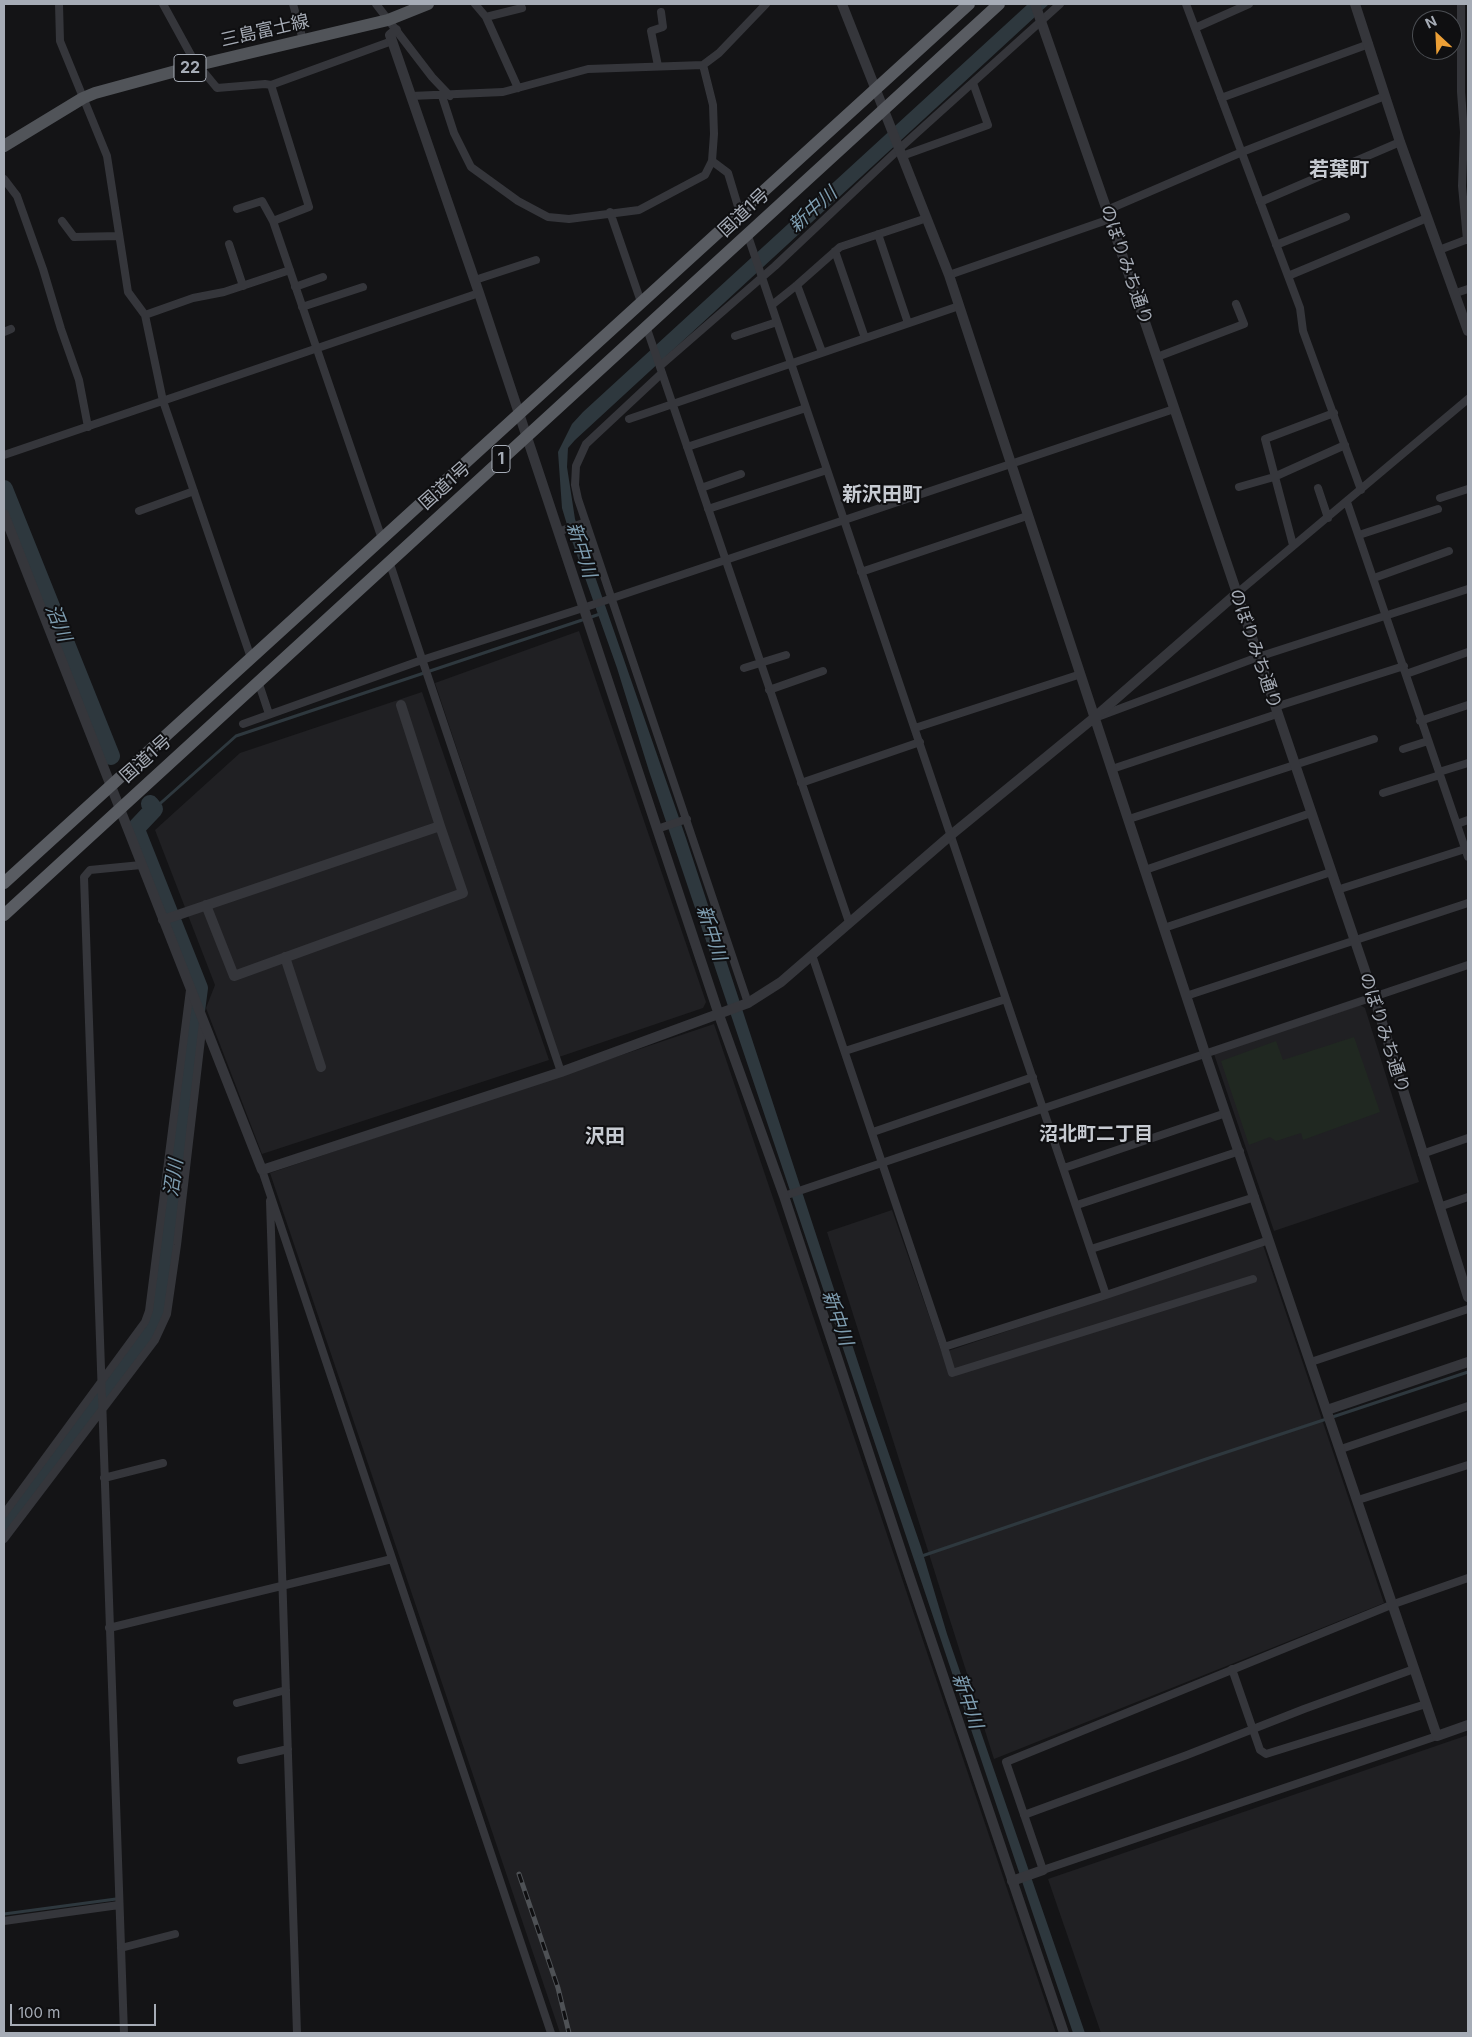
<!DOCTYPE html>
<meta charset="utf-8">
<style>
body{margin:0}
#map{position:relative;width:1472px;height:2037px;overflow:hidden;background:#141416;font-family:Inter,sans-serif}
canvas{display:block}
.frame{position:absolute;inset:0;border:5px solid #a6acb6;pointer-events:none}
.north{position:absolute;left:1412px;top:10px;width:50px;height:50px;box-sizing:border-box;background:#0f0f11;border:1px solid #4b4e53;border-radius:50%;rotate:335deg;font-size:14px;font-weight:700;line-height:20px;text-align:center;color:#a6acb6}
.north::after{content:'';display:block;margin:auto;width:18px;height:22px;background:#ec9f36;clip-path:polygon(50% 0,100% 100%,50% 72%,0 100%)}
.scale{position:absolute;left:10px;top:2004px;width:146px;height:22px;box-sizing:border-box;border:2px solid #a6acb6;border-top:0;padding-left:6px;font-size:15px;line-height:18px;white-space:nowrap;color:#a6acb6;-webkit-text-stroke:4px #0f0f11;paint-order:stroke}
</style>
<div id="map">
<canvas width="1472" height="2037"></canvas>
<div class="frame"></div>
<div class="north">N</div>
<div class="scale">100 m</div>
</div>
<script>
const c = document.querySelector('canvas').getContext('2d');
c.lineJoin = 'round';
function fill(path, color) { c.fillStyle = color; c.fill(path, 'evenodd'); }
const toPath = rows => new Path2D(rows.map(r => 'M' + r).join(''));
function trace(path, color, width, dash) { c.strokeStyle = color; c.lineWidth = width; c.lineCap = dash ? 'butt' : 'round'; c.setLineDash(dash || []); c.stroke(path); }
function drawText(font, color, halo, rows, align = 'center') {
  c.font = font + ' Inter,"Noto Sans JP",sans-serif'; c.lineWidth = 4; c.setLineDash([]); c.textBaseline = 'middle'; c.strokeStyle = halo; c.fillStyle = color; for (const [text, x, y, turn = 0] of rows) {
    c.save(); c.translate(x, y); c.rotate((+turn || 0) * Math.PI / 180); c.textAlign = isNaN(turn) ? turn : align; if (halo) c.strokeText(text, 0, 0); c.fillText(text, 0, 0); c.restore();
  }
}
fill(toPath([
 [579,631,706,1002,703,1008,559,1057,435,683],
 [422,692,549,1060,262,1154,206,1008,215,985,155,830,240,753],
 [1360,1005,1365,1008,1419,1182,1274,1231,1214,1054],
 [714,1024,1056,2033,560,2033,270,1173],
 [892,1210,942,1353,1263,1245,1384,1603,994,1759,827,1232],
 [1468,1735,1468,2033,1101,2033,1048,1879]
]), '#202023');
fill(toPath([
 [1354,1037,1380,1112,1303,1140,1301,1133,1276,1141,1270,1137,1249,1145,1221,1061,1276,1041,1283,1060]
]), '#202821');
fill(toPath([
 [1028,4,1049,4,575,440,568,448,567,467,575,519,686,838,871,1402,921,1547,947,1634,1085,2033,1073,2033,649,771,617,668,571,538,562,508,558,452,572,424,583,412]
]), '#2e383e');
trace(toPath([
 [154,809,236,736,600,614],
 [919,1557,1209,1458,1468,1372],
 [4,1914,116,1899]
]), '#2e383e', 3);
trace(toPath([
 [4,489,111,756],
 [4,1523,147,1332,156,1314,199,988,137,832,137,827,154,809,150,804]
]), '#2e383e', 18);
trace(toPath([
 [59,4,60,41,107,156,128,292,145,315,163,401,251,658],
 [163,4,197,66],
 [293,4,303,40],
 [376,4,432,77,450,96],
 [475,4,486,17,518,88],
 [1186,4,1300,308,1303,331,1361,490],
 [1461,4,1461,92,1464,132,1462,186,1467,240],
 [486,17,522,8],
 [1195,28,1249,4],
 [198,65,217,88,265,84,271,85,309,207,273,221,382,539],
 [658,66,651,31,663,27,661,12],
 [271,85,392,41],
 [411,96,503,92,588,69,703,65,719,53,766,4],
 [442,96,454,133,471,167,518,201,548,217,569,219,639,210,705,175,712,161,714,134,713,105,703,65],
 [1221,98,1369,44],
 [902,156,988,125,973,83],
 [712,161,728,173,740,213],
 [4,179,17,196,43,269,61,329,79,380,88,427],
 [1260,202,1400,142],
 [237,209,262,201,273,221],
 [1107,210,1242,152,1385,96],
 [610,212,641,302],
 [62,221,74,237,119,236],
 [747,233,1106,1295],
 [878,234,908,323],
 [229,244,243,286],
 [1276,245,1346,217],
 [1439,250,1468,239],
 [835,251,865,338],
 [949,275,1110,219],
 [1288,276,1427,218],
 [475,280,536,260],
 [797,285,822,352],
 [295,287,323,277],
 [1456,293,1468,289],
 [772,305,797,285,840,247,927,218],
 [302,307,363,287],
 [145,315,193,298,224,292,290,270],
 [646,326,849,922],
 [4,332,11,329],
 [735,336,777,322],
 [1157,357,1244,324,1236,304],
 [660,366,775,266,899,149,1060,4],
 [662,373,586,444,576,466,575,485,578,499,748,1003],
 [629,419,959,306],
 [687,447,806,408],
 [4,455,479,293],
 [1239,487,1274,477,1345,445],
 [701,488,741,474],
 [1318,488,1328,518],
 [1440,498,1468,489],
 [1347,502,1468,857],
 [708,509,827,470],
 [139,511,194,491],
 [558,532,586,522],
 [1359,535,1438,509],
 [1293,545,1265,439,1334,413],
 [389,561,561,1072],
 [861,572,1027,516],
 [1374,578,1449,551],
 [1236,594,1468,399],
 [744,668,786,655],
 [1406,674,1468,652],
 [258,681,269,714],
 [769,690,823,671],
 [1275,707,1404,666],
 [1100,716,1258,657,1468,589],
 [1420,721,1468,705],
 [243,724,422,660,583,608,1174,409],
 [915,728,1081,674],
 [1403,749,1428,741],
 [1112,769,1277,714],
 [1439,772,1468,763],
 [801,783,920,742],
 [1383,793,1440,775],
 [1129,819,1374,739],
 [1457,824,1468,820],
 [657,829,687,819],
 [1145,870,1311,813],
 [1337,890,1465,849],
 [1164,928,1331,872],
 [812,955,944,1347,1106,1295,1269,1240],
 [1186,996,1468,903],
 [845,1051,1006,999],
 [873,1132,1033,1077],
 [1422,1154,1468,1138],
 [1064,1168,1226,1113],
 [262,1170,551,2033],
 [784,1196,1468,965],
 [270,1201,297,2033],
 [1077,1205,1240,1151],
 [1439,1207,1468,1197],
 [1091,1249,1255,1197],
 [944,1347,952,1373,1253,1279],
 [1311,1362,1468,1309],
 [1341,1449,1468,1406],
 [104,1478,163,1463],
 [1358,1500,1468,1465],
 [4,1514,145,1322,149,1311,190,990],
 [4,1539,155,1340,167,1314,177,1245,203,1022],
 [109,1628,392,1559],
 [1232,1669,1260,1750,1266,1754,1426,1704],
 [237,1703,286,1690],
 [1437,1736,1043,1870,1006,1762,1391,1605,1468,1578],
 [241,1760,288,1749],
 [1024,1815,1187,1755,1304,1709,1414,1669],
 [4,1921,119,1905],
 [121,1948,175,1934],
 [124,2033,84,877,90,870,141,865]
]), '#35363b', 8);
trace(toPath([
 [842,4,949,275,1205,1053,1437,1736,1468,1725],
 [1035,4,1110,219,1374,997,1468,1297],
 [1355,4,1400,142,1468,331],
 [396,30,390,35,479,293,719,1015,784,1196,909,1575,1064,2033],
 [4,514,262,1170,561,1072,748,1003,781,982,951,835,1095,717,1236,594],
 [206,905,234,976,463,893,440,826],
 [163,920,440,826,401,705],
 [285,957,321,1067],
 [1327,1410,1468,1362],
 [1012,1881,1043,1870]
]), '#35363b', 10);
trace(toPath([
 [4,146,83,98,95,93,198,65,388,20,428,4]
]), '#515459', 12);
trace(toPath([
 [4,883,969,4],
 [4,915,999,4]
]), '#595c62', 12);
const rail = toPath([
 [519,1874,558,1988,569,2033]
]);
trace(rail, '#4e5155', 5);
trace(rail, '#0f0f11', 3, [9]);
for (const [x, y, w] of [
 [190,68,32],
 [501,459,18]
]) { const box = new Path2D(); box.roundRect(x - w / 2, y - 13.5, w, 27, 4); c.fillStyle = '#0f0f11'; c.fill(box); trace(box, '#a6acb6', 1); }
drawText('bold 16px', '#a6acb6', null, [
 ["22",190,68],
 ["1",501,459]
]);
drawText('18px', '#a6acb6', '#0f0f11', [
 ["三島富士線",265,31,-13],
 ["国道1号",744,213,-43],
 ["のぼりみち通り",1126,265,71],
 ["国道1号",445,486,-42],
 ["のぼりみち通り",1255,649,71],
 ["国道1号",146,759,-42],
 ["のぼりみち通り",1384,1033,72]
]);
drawText('italic 19px', '#7e9db0', '#0f0f11', [
 ["新中川",813,210,-42],
 ["新中川",581,550,72],
 ["沼川",58,623,68],
 ["新中川",711,933,72],
 ["沼川",174,1178,-82],
 ["新中川",837,1318,71],
 ["新中川",967,1701,71]
]);
drawText('bold 19px', '#c7cbd2', '#0f0f11', [
 ["沼北町二丁目",1096,1134]
]);
drawText('bold 20px', '#c7cbd2', '#0f0f11', [
 ["若葉町",1339,170],
 ["新沢田町",882,495],
 ["沢田",605,1137]
]);
</script>
